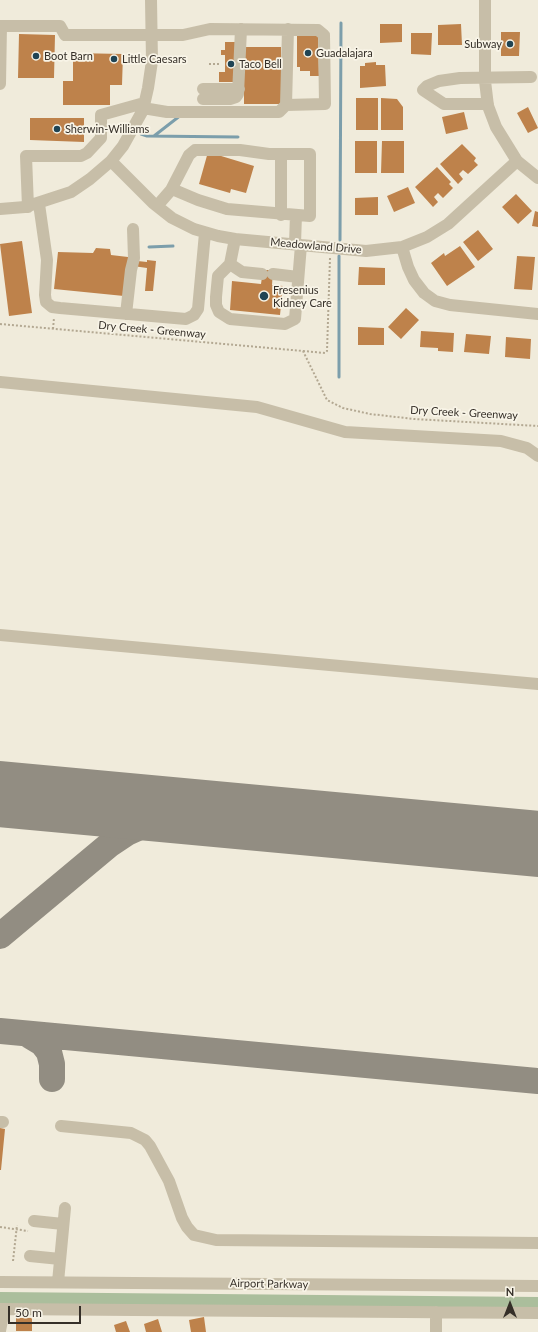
<!DOCTYPE html>
<style>
body{margin:0}
#map{position:relative;width:538px;height:1332px;overflow:hidden;background:#f0ebdb;font-family:Lato,sans-serif}
canvas{display:block}
.north{position:absolute;left:490px;top:1284px;width:40px;height:40px;-webkit-text-stroke:3px #f8f4e7;paint-order:stroke;rotate:0deg;font-size:11px;font-weight:700;line-height:16px;text-align:center;color:#352f28}
.north::after{content:'';display:block;margin:auto;width:14px;height:18px;background:#352f28;clip-path:polygon(50% 0,100% 100%,50% 72%,0 100%)}
.scale{position:absolute;left:8px;top:1306px;width:73px;height:18px;box-sizing:border-box;border:2px solid #352f28;border-top:0;padding-left:5px;font-size:12px;line-height:14px;white-space:nowrap;color:#352f28;-webkit-text-stroke:3px #f8f4e7;paint-order:stroke}
</style>
<div id="map">
<canvas width="538" height="1332"></canvas>
<div class="north">N</div>
<div class="scale">50 m</div>
</div>
<script>
const c = document.querySelector('canvas').getContext('2d');
c.lineJoin = 'round';
function fill(path, color) { c.fillStyle = color; c.fill(path, 'evenodd'); }
const toPath = rows => new Path2D(rows.map(r => 'M' + r).join(''));
function trace(path, color, width, dash) { c.strokeStyle = color; c.lineWidth = width; c.lineCap = dash ? 'butt' : 'round'; c.setLineDash(dash || []); c.stroke(path); }
function drawText(font, color, halo, rows, align = 'center') {
  c.font = font + ' Lato,sans-serif'; c.lineWidth = 3.5; c.setLineDash([]); c.textBaseline = 'middle'; c.strokeStyle = halo; c.fillStyle = color; for (const [text, x, y, turn = 0] of rows) {
    c.save(); c.translate(x, y); c.rotate((+turn || 0) * Math.PI / 180); c.textAlign = isNaN(turn) ? turn : align; if (halo) c.strokeText(text, 0, 0); c.fillText(text, 0, 0); c.restore();
  }
}
fill(toPath([
 [0,1292,538,1297,538,1310,0,1306]
]), '#abbe9c');
trace(toPath([
 [141,134,147,136,238,137],
 [154,136,181,115],
 [340,240,341,23],
 [149,247,173,246],
 [339,256,339,377]
]), '#7c9eab', 3);
trace(toPath([
 [69,801,94,806,105,815,113,834,113,840,109,845],
 [0,936,109,845,127,833,147,824,167,817,212,814],
 [0,1031,538,1081],
 [27,1034,42,1043,49,1052,52,1064,52,1079]
]), '#928d82', 26);
trace(toPath([
 [0,794,538,844]
]), '#928d82', 66);
fill(toPath([
 [380,24,402,24,402,42,380,43],
 [461,24,462,45,438,45,438,25],
 [501,32,520,32,519,56,501,56],
 [411,33,432,33,431,55,411,54],
 [19,34,55,35,54,78,18,78],
 [297,35,318,35,319,76,310,76,310,71,300,71,300,67,297,67],
 [225,42,236,42,235,82,219,82,219,72,225,72,225,55,221,55,221,50,225,50],
 [244,47,281,47,281,104,244,104],
 [73,53,123,54,122,85,110,85,110,105,63,105,63,81,73,81],
 [376,62,376,65,385,65,386,86,360,88,360,66,365,66,365,63],
 [356,98,378,98,378,130,356,130],
 [381,98,397,99,403,107,403,130,381,130],
 [528,107,538,128,528,133,517,113],
 [464,112,468,129,446,134,442,117],
 [30,118,84,118,84,142,30,140],
 [355,141,377,141,377,173,355,173],
 [382,141,404,141,404,173,381,173],
 [462,144,476,158,474,161,478,165,468,174,463,170,459,174,463,179,458,184,440,164],
 [208,152,254,166,246,193,231,189,230,193,199,184],
 [437,167,451,182,449,184,453,188,443,198,438,193,434,197,438,202,433,207,415,187],
 [408,187,415,203,394,212,387,196],
 [516,194,532,211,518,224,502,207],
 [378,197,378,215,355,215,355,198],
 [535,211,538,212,538,227,532,226],
 [478,230,493,249,478,261,463,242],
 [22,241,32,313,9,316,0,244],
 [460,246,475,267,447,286,431,263,444,253,445,256],
 [96,248,110,249,111,255,128,257,128,260,147,262,147,260,156,261,153,291,145,291,147,268,133,266,124,296,54,289,58,252,93,253],
 [517,256,535,257,532,290,514,289],
 [359,267,385,268,385,285,358,285],
 [263,270,273,270,272,285,283,286,280,315,230,310,232,281,261,284],
 [406,308,419,320,401,339,388,327],
 [358,327,384,328,384,345,358,345],
 [421,331,454,333,453,352,438,351,438,348,420,347],
 [466,334,491,336,489,354,464,352],
 [506,337,531,339,530,359,505,357],
 [0,1128,5,1129,1,1170,0,1170],
 [204,1317,206,1332,191,1332,189,1320],
 [16,1318,32,1318,32,1331,16,1331],
 [158,1319,162,1332,146,1332,144,1324],
 [126,1321,130,1332,116,1332,114,1325]
]), '#be824b');
trace(toPath([
 [209,64,219,64],
 [0,324,303,351,327,400,343,408,370,414,414,419,538,426],
 [53,329,54,318],
 [303,351,325,353,327,351,330,258],
 [0,1227,28,1231],
 [13,1261,17,1225]
]), '#b3a892', 2, [2, 2]);
trace(toPath([
 [485,0,485,81,488,106,496,127,517,161,538,178],
 [0,84,1,26,60,26,65,35,183,35,210,29,318,30,324,35,325,104,286,105,279,112,167,112,143,108],
 [203,89,239,89],
 [203,99,230,99,236,97,238,94,241,29],
 [488,104,444,104,423,90,427,86,439,81,460,78,531,77],
 [286,105,288,29],
 [111,161,153,203,172,218,194,229,218,236,235,239,366,251,402,247,427,237,448,224,517,161],
 [39,204,47,260,45,295,46,302,52,307,60,308,186,319,194,315,198,309,205,233],
 [157,206,171,190,189,155,195,150,240,150,269,154,310,154,310,216,227,209,198,200,172,189],
 [28,207,26,156,81,156,87,153,101,138,101,115,144,103],
 [0,209,25,207,71,192,90,179,111,161,123,146,143,110,148,88,152,61,151,0],
 [281,215,281,154],
 [235,239,230,264,218,276,216,297,216,305,219,312,230,319,285,324,295,319,301,245],
 [295,244,296,215],
 [402,247,408,267,414,280,424,293,435,301,450,305,538,314],
 [230,264,242,272,262,274],
 [273,274,298,277],
 [126,314,131,270,134,258,133,229],
 [0,382,257,407,345,432,501,441,527,448,538,456],
 [0,635,538,684],
 [0,1122,3,1122],
 [61,1126,131,1133,145,1140,150,1146,169,1181,182,1218,187,1227,194,1235,216,1240,538,1243],
 [34,1221,63,1224],
 [30,1256,60,1259],
 [0,1282,538,1286],
 [58,1282,65,1208],
 [0,1309,538,1313],
 [0,1331,4,1309],
 [436,1332,436,1312]
]), '#c7bea8', 12);
for (const [x, y, r, color] of [
 [510,44,4,"#204454"],
 [308,53,4,"#204454"],
 [36,56,4,"#204454"],
 [114,59,4,"#204454"],
 [231,64,4,"#204454"],
 [57,129,4,"#204454"],
 [264,296,5,"#204454"]
]) { const dot = new Path2D(); dot.arc(x, y, r, 0, 2 * Math.PI); c.fillStyle = color; c.fill(dot); trace(dot, '#f8f4e7', 1.5); }
drawText('11px', '#352f28', '#f8f4e7', [
 ["Subway",502,44,"right"],
 ["Guadalajara",316,53],
 ["Boot Barn",44,56],
 ["Little Caesars",122,59],
 ["Taco Bell",239,64],
 ["Sherwin-Williams",65,129],
 ["Fresenius",273,290],
 ["Kidney Care",273,303]
], 'left');
drawText('11px', '#352f28', '#f8f4e7', [
 ["Meadowland Drive",316,246,5],
 ["Dry Creek - Greenway",152,330,5],
 ["Dry Creek - Greenway",464,413,3],
 ["Airport Parkway",269,1284,1]
]);
</script>
